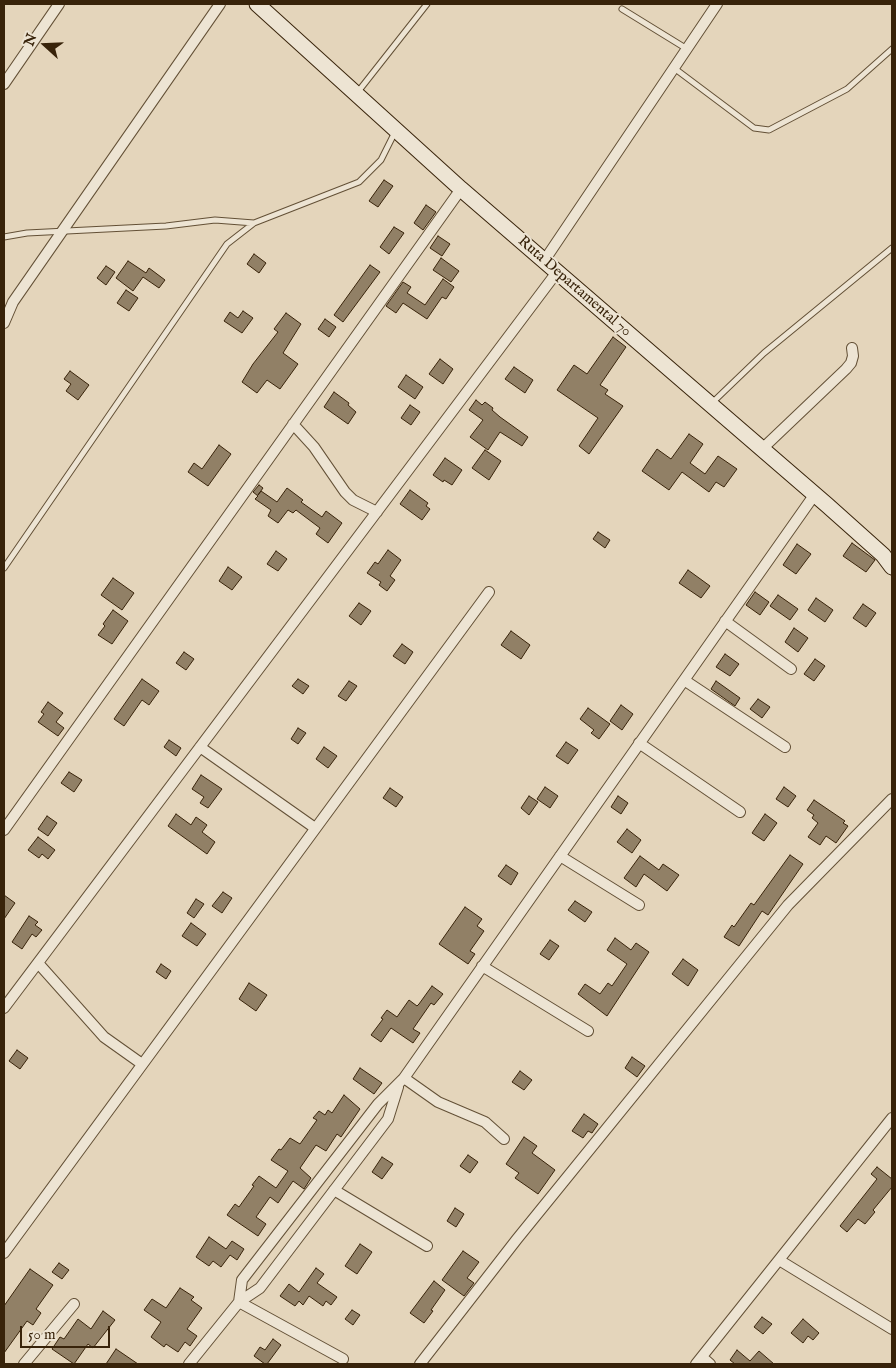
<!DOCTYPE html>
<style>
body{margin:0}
#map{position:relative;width:896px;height:1368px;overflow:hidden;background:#e4d5bb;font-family:"IM FELL English",serif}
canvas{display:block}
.frame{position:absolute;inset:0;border:5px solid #38230a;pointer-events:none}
.north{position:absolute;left:20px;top:20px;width:50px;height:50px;-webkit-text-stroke:4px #ede4d3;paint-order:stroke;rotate:290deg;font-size:14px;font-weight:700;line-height:20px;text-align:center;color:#38230a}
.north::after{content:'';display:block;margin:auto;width:18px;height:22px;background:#38230a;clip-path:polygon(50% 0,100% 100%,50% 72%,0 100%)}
.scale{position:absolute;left:20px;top:1326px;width:90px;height:22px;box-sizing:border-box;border:2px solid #38230a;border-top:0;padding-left:6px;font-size:15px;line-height:18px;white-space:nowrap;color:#38230a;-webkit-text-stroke:4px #ede4d3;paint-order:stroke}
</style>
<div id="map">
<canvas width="896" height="1368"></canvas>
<div class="frame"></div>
<div class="north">N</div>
<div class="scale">50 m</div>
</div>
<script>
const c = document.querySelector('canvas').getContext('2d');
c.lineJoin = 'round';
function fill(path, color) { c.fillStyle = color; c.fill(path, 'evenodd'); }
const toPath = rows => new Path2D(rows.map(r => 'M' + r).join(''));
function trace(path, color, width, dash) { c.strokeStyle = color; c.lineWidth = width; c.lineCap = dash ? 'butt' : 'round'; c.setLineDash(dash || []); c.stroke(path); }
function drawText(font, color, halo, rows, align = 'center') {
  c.font = font + ' "IM FELL English",serif'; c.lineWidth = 4; c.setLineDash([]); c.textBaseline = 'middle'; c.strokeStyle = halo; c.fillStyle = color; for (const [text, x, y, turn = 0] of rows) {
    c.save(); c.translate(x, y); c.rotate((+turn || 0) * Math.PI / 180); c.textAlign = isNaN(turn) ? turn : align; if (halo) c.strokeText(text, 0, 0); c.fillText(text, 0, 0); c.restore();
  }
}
const building = toPath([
 [384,180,393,186,378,207,369,201,384,180],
 [426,205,436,212,423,230,414,223,426,205],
 [394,227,404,233,389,254,380,247,394,227],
 [438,236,450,244,442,256,430,248,438,236],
 [254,254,266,263,259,273,247,264,254,254],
 [441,258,459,271,451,282,433,270,441,258],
 [128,261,146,273,149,268,165,280,159,288,143,277,133,291,116,278,128,261],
 [370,265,380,272,343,322,334,315,370,265],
 [106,266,115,272,106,285,97,278,106,266],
 [443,279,454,287,446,299,442,297,427,319,403,303,396,313,386,306,403,282,411,287,407,293,425,305,443,279],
 [126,290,138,298,129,311,117,303,126,290],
 [243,311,253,318,242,333,224,321,230,312,238,318,243,311],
 [286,313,301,324,283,353,298,364,280,389,267,380,257,393,242,382,253,364,278,332,274,329,286,313],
 [325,319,336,327,329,337,318,329,325,319],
 [613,337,626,347,600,385,608,390,605,394,623,406,589,454,579,446,598,418,557,390,574,365,587,374,613,337],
 [440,359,453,369,443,384,429,374,440,359],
 [514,367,533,380,525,393,505,379,514,367],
 [70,371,89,385,78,400,66,391,71,384,64,379,70,371],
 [406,375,423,387,415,399,398,387,406,375],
 [334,392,349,403,348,405,356,412,348,424,324,407,334,392],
 [476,400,482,405,485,402,493,408,492,410,500,417,528,437,522,446,500,432,488,450,470,437,483,420,469,410,476,400],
 [410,405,420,412,411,425,401,418,410,405],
 [689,434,703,444,690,463,705,474,718,456,737,469,724,487,716,482,709,492,682,472,669,490,642,471,657,449,671,459,689,434],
 [219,445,231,454,208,486,188,472,194,463,202,469,219,445],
 [485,450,501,461,489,480,472,468,485,450],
 [445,458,462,470,452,485,444,480,443,482,433,475,445,458],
 [259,485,263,488,258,495,261,491,277,502,287,488,303,500,301,502,322,517,326,511,342,523,328,543,316,534,320,528,296,510,293,513,288,510,278,523,268,516,271,510,255,499,258,496,253,492,259,485],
 [410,490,428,503,426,506,430,509,422,520,400,504,410,490],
 [598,532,610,540,605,548,593,539,598,532],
 [852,543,875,560,866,572,843,556,852,543],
 [797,544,811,554,796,574,783,565,797,544],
 [388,550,401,560,390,576,395,580,387,591,379,585,381,582,367,573,375,562,378,564,388,550],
 [276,551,287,559,278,571,267,564,276,551],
 [228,567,242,577,232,590,219,581,228,567],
 [688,570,710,586,701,598,679,583,688,570],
 [113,578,134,593,122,610,101,595,113,578],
 [755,592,769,602,760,615,746,605,755,592],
 [778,595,798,609,790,620,770,606,778,595],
 [816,598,833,610,825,622,808,610,816,598],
 [359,603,371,611,361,625,349,616,359,603],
 [863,604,876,613,866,627,853,618,863,604],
 [113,610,128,621,112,644,98,635,105,626,103,624,113,610],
 [794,628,808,638,798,652,785,642,794,628],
 [511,631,530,645,521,659,501,645,511,631],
 [402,644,413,652,405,664,393,656,402,644],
 [184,652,194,659,186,670,176,663,184,652],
 [725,654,739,664,730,676,716,667,725,654],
 [815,659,825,666,814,681,804,674,815,659],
 [142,679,159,691,149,705,142,700,124,726,114,719,142,679],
 [298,679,309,686,303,694,292,686,298,679],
 [349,681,357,686,346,701,338,696,349,681],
 [716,681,740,698,735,706,711,689,716,681],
 [758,699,770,707,762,718,750,709,758,699],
 [48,702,63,713,56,722,64,728,58,736,38,722,44,714,41,712,48,702],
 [621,705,633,714,622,730,610,721,621,705],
 [588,708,610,724,599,739,591,733,594,730,580,719,588,708],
 [298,728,306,733,298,744,291,739,298,728],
 [169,740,181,748,176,756,164,747,169,740],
 [566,742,578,750,568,764,556,756,566,742],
 [324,747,337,756,328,768,316,759,324,747],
 [69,772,82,780,74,792,61,783,69,772],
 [201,775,222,789,208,808,200,803,204,797,192,789,201,775],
 [545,787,558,796,550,808,537,799,545,787],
 [784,787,796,796,788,807,776,799,784,787],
 [390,788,403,797,396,807,383,798,390,788],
 [529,796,538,802,529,815,521,808,529,796],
 [618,796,628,803,621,814,611,807,618,796],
 [814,800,845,821,843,823,848,826,836,843,826,836,820,845,808,837,818,823,812,818,814,815,807,810,814,800],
 [176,814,191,825,196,817,207,825,202,832,215,842,207,854,168,826,176,814],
 [765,814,777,823,764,841,752,833,765,814],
 [47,816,57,823,48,836,38,829,47,816],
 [627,829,641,840,632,853,617,842,627,829],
 [38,837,55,850,48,859,42,854,39,858,28,850,38,837],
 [790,855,803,864,768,915,762,911,739,946,724,937,732,925,734,927,751,903,754,905,790,855],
 [640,856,659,870,663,864,679,875,667,891,644,874,636,887,624,878,640,856],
 [506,865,518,873,511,885,498,876,506,865],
 [223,892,232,898,222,913,212,906,223,892],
 [4,895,15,903,4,919,4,895],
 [196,899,204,904,194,918,187,913,196,899],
 [575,901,592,912,585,922,568,910,575,901],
 [465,907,482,919,477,926,484,931,470,951,475,954,468,964,439,944,465,907],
 [29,916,38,922,35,925,42,930,36,937,32,934,22,949,12,942,29,916],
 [191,923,206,934,197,946,182,936,191,923],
 [615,938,631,950,636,943,649,952,607,1016,578,994,585,984,600,994,608,983,612,986,627,964,607,950,615,938],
 [550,940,559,946,549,960,540,954,550,940],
 [683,959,698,970,688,986,672,974,683,959],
 [161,964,171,971,166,979,156,972,161,964],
 [249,983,267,995,256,1011,239,999,249,983],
 [432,986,443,994,434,1005,431,1003,413,1029,420,1033,413,1043,391,1028,381,1042,371,1035,383,1019,381,1018,387,1010,397,1017,409,1000,417,1006,419,1004,432,986],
 [17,1050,28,1058,20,1069,9,1061,17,1050],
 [632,1057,645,1066,637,1077,625,1068,632,1057],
 [360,1068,382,1083,374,1094,353,1079,360,1068],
 [520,1071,532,1080,524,1090,512,1082,520,1071],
 [344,1095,360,1109,341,1137,337,1134,326,1151,316,1145,300,1168,311,1178,304,1189,293,1181,278,1203,270,1197,256,1217,266,1224,258,1236,227,1215,235,1204,239,1207,254,1186,252,1185,259,1176,276,1188,288,1171,271,1160,279,1149,281,1150,290,1138,300,1144,317,1120,313,1118,319,1111,325,1115,328,1110,332,1113,344,1095],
 [584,1114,598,1124,592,1133,588,1131,583,1138,572,1131,584,1114],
 [524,1137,537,1146,532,1153,555,1170,538,1194,515,1178,519,1173,506,1164,524,1137],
 [468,1155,478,1162,470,1173,460,1166,468,1155],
 [382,1157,393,1164,382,1179,372,1172,382,1157],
 [877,1167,892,1179,892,1187,873,1210,875,1212,865,1224,858,1219,847,1232,840,1226,877,1179,871,1174,877,1167],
 [455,1208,464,1214,456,1227,447,1221,455,1208],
 [209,1237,226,1249,232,1241,244,1249,237,1260,230,1255,221,1267,213,1261,209,1266,196,1257,209,1237],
 [360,1244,372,1252,357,1274,345,1266,360,1244],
 [463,1251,479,1262,467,1278,474,1283,464,1296,442,1280,463,1251],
 [59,1263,69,1270,62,1279,52,1272,59,1263],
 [316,1268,324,1274,317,1283,337,1297,331,1305,326,1301,323,1306,309,1296,303,1305,299,1301,295,1306,280,1296,289,1284,299,1292,316,1268],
 [30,1269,53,1285,36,1309,41,1313,33,1325,27,1321,4,1353,4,1306,30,1269],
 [434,1281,445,1290,431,1310,433,1311,424,1323,410,1313,434,1281],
 [180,1288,194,1297,191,1300,202,1308,187,1329,197,1336,190,1346,185,1342,178,1352,166,1344,164,1347,151,1337,161,1322,144,1310,152,1299,166,1308,180,1288],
 [352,1310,360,1315,353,1325,345,1319,352,1310],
 [103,1311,115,1320,93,1348,88,1344,74,1364,52,1349,60,1337,64,1339,78,1319,91,1329,103,1311],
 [762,1317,772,1324,763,1334,754,1327,762,1317],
 [803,1319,819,1333,813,1340,808,1336,803,1343,791,1333,803,1319],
 [273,1339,281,1345,267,1364,265,1364,254,1356,260,1347,265,1350,273,1339],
 [116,1349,138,1364,106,1364,116,1349],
 [737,1350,750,1361,759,1351,774,1364,735,1364,730,1360,737,1350]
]);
fill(building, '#918066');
trace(building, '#38230a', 1);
const lane = toPath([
 [622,9,687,49],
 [674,68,754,128,769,130,847,89,892,49],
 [357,93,427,4],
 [4,237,27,233,166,226,215,220,254,223],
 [713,402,764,353,892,248],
 [4,568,227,244,254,223,359,182,381,160,395,132]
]);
const street = toPath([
 [4,84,59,4],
 [544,261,717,4],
 [4,323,13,302,220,4],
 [293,424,314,447,345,492,353,500,377,512],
 [762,449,846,369,851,363,853,356,852,348],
 [725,621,791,669],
 [684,680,785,747],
 [639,743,740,812],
 [200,747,315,828],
 [4,830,461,189],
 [560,856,639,905],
 [38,963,104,1037,142,1064],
 [482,966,588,1031],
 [4,1008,557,272],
 [404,1078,438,1102,485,1122,504,1139],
 [334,1190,427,1246],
 [4,1253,489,592],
 [779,1260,892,1329],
 [702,1357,710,1364],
 [343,1359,239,1302,260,1288,388,1119,398,1087],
 [24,1364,74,1304],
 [189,1364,239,1302,242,1280,378,1104,404,1078,815,494],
 [420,1364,517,1239,788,905,892,799],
 [696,1364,892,1118]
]);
const secondary = toPath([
 [257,4,461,189,827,505,883,555,892,567]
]);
trace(lane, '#635036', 7);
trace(street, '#635036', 12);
trace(secondary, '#38230a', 17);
trace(lane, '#ede4d3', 5);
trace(street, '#ede4d3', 10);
trace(secondary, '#ede4d3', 15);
drawText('15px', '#38230a', '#ede4d3', [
 ["Ruta Departamental 70",574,287,41]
]);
</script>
